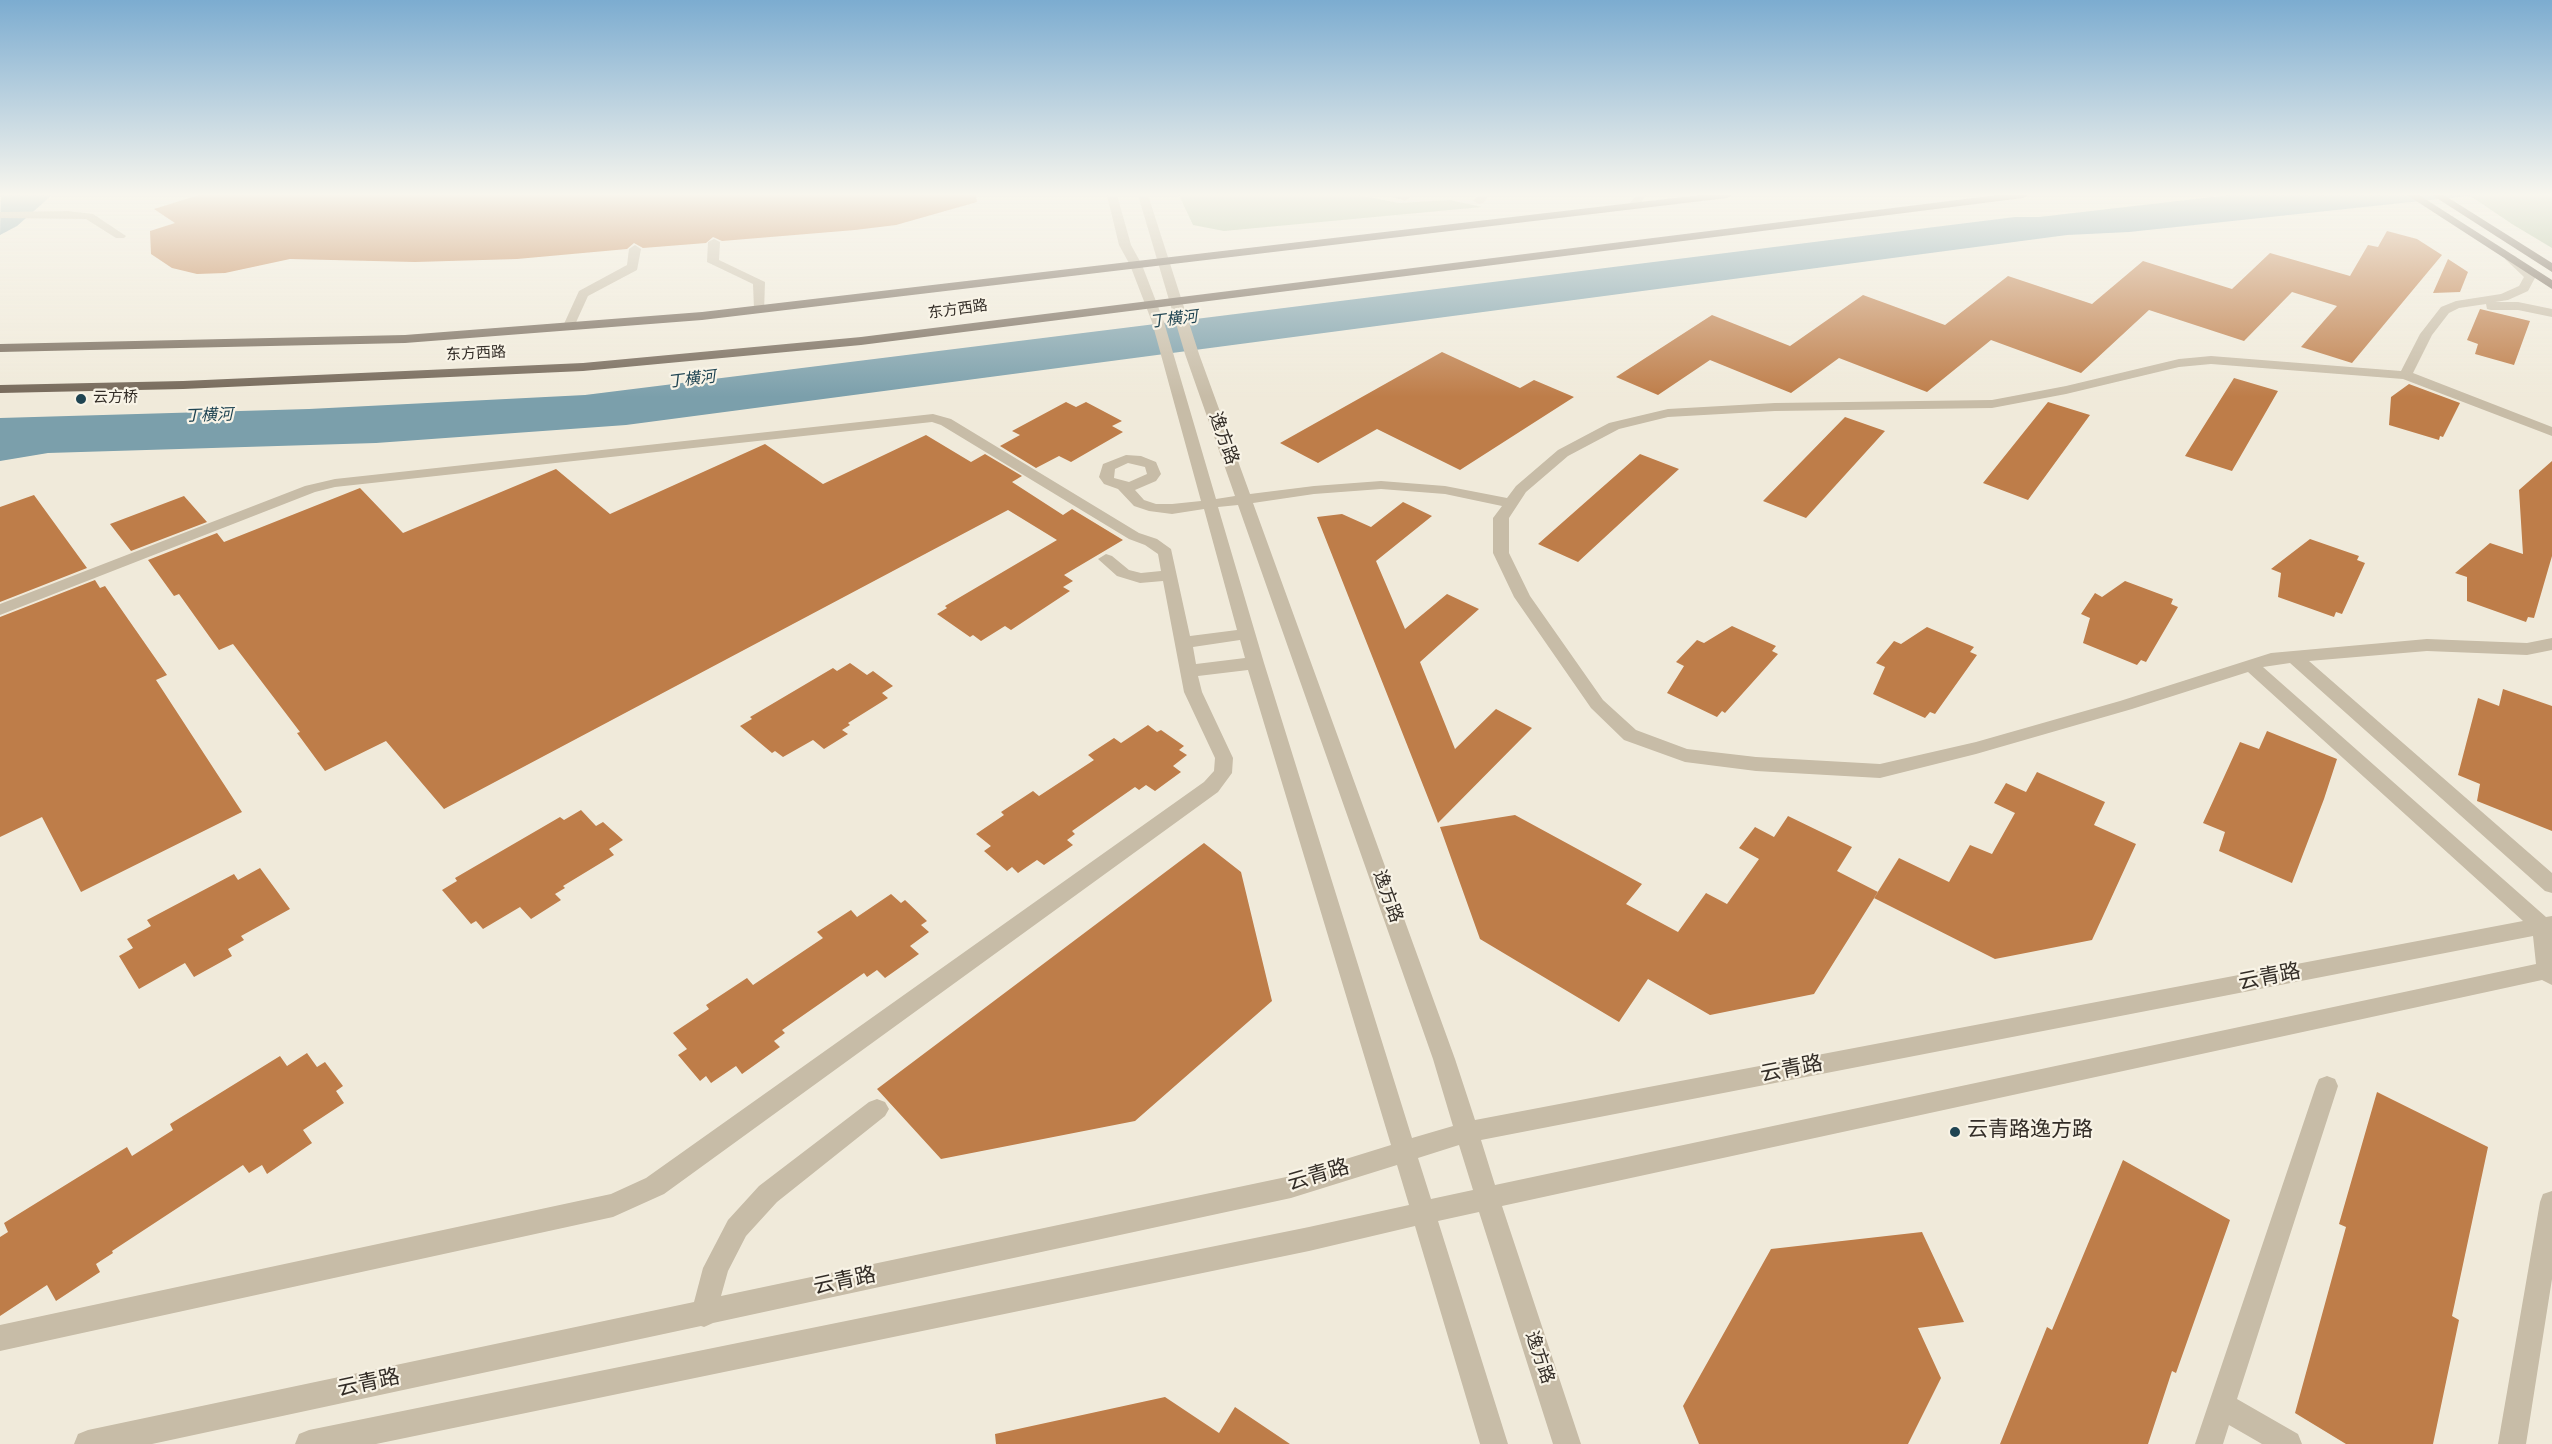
<!DOCTYPE html>
<meta charset="utf-8">
<style>
body{margin:0}
canvas{display:block;background:#f0eada}
</style>
<canvas width="2552" height="1444"></canvas>
<script>
const c = document.querySelector('canvas').getContext('2d');
c.lineJoin = 'round';
function fill(path, color) { c.fillStyle = color; c.fill(path, 'evenodd'); }
const toPath = rows => new Path2D(rows.map(r => 'M' + r).join(''));
function trace(path, color, width, dash) { c.strokeStyle = color; c.lineWidth = width; c.lineCap = dash ? 'butt' : 'round'; c.setLineDash(dash || []); c.stroke(path); }
function drawText(font, color, halo, rows, align = 'center') {
  c.font = font + ' Overpass,"Noto Sans SC",sans-serif'; c.lineWidth = 4.5; c.setLineDash([]); c.textBaseline = 'middle'; c.strokeStyle = halo; c.fillStyle = color; for (const [text, x, y, turn = 0] of rows) {
    c.save(); c.translate(x, y); c.rotate((+turn || 0) * Math.PI / 180); c.textAlign = isNaN(turn) ? turn : align; if (halo) c.strokeText(text, 0, 0); c.fillText(text, 0, 0); c.restore();
  }
}
fill(toPath([
 [1179,195,1358,195,1399,203,1450,200,1482,207,1224,231,1193,225],
 [2469,195,2552,195,2552,248,2512,224]
]), '#abbd9b');
fill(toPath([
 [1,195,52,195,17,226,0,235],
 [2230,195,2477,195,2129,232,2067,235,626,425,376,443,48,453,0,461,0,418,309,409,585,395,2015,217,2039,217]
]), '#7b9fab');
fill(toPath([
 [199,195,976,195,977,202,896,225,855,230,722,241,713,237,706,243,643,248,634,243,627,249,517,259,415,262,290,259,225,273,197,274,172,268,151,254,150,231,175,223,154,209],
 [2387,231,2417,239,2442,255,2352,363,2301,347,2337,306,2292,292,2244,341,2149,310,2081,373,1991,340,1927,392,1839,358,1791,393,1710,360,1658,395,1616,377,1712,315,1790,346,1863,295,1945,325,2008,276,2092,304,2143,261,2232,289,2270,253,2350,276,2368,245,2378,247],
 [2448,259,2468,272,2460,292,2433,293],
 [2480,309,2530,321,2514,365,2475,354,2478,344,2467,340],
 [1442,352,1520,388,1534,380,1574,397,1460,470,1377,429,1318,463,1280,443],
 [2234,378,2278,391,2232,471,2185,456],
 [2409,384,2460,403,2443,437,2440,436,2439,440,2389,425,2391,397],
 [1066,402,1076,407,1086,402,1122,421,1112,426,1123,432,1071,462,1059,456,1036,468,1000,446,1020,435,1012,431],
 [2048,402,2090,415,2028,500,1983,483],
 [1845,417,1885,431,1806,518,1763,501],
 [926,435,971,462,985,454,1022,476,1012,482,1063,515,1072,509,1123,540,1064,575,1073,581,1063,587,1070,591,1011,630,1005,626,981,641,973,635,970,637,937,614,947,608,945,606,1057,540,1008,510,444,809,386,741,325,771,297,733,300,732,233,644,219,650,179,594,174,596,148,560,217,533,224,542,360,488,403,533,556,469,610,514,765,444,823,484],
 [1640,454,1679,469,1578,562,1538,544],
 [2552,461,2552,556,2534,618,2528,617,2526,622,2467,601,2467,577,2455,573,2490,543,2523,554,2519,490],
 [34,495,87,568,0,602,0,507],
 [184,496,207,522,131,551,110,524],
 [1403,502,1432,516,1376,561,1405,629,1447,594,1479,609,1420,662,1455,749,1496,709,1532,728,1438,823,1317,517,1342,514,1371,527],
 [2310,539,2359,556,2357,560,2365,563,2342,614,2336,612,2334,617,2278,597,2281,573,2271,569],
 [95,580,100,588,105,586,167,675,156,680,242,812,81,892,42,817,0,837,0,617],
 [2125,581,2173,599,2171,604,2178,607,2146,662,2141,660,2137,665,2083,643,2090,618,2081,614,2095,593,2102,597],
 [1732,626,1776,646,1772,651,1778,654,1725,713,1722,711,1717,717,1667,693,1684,666,1676,662,1697,640,1704,643],
 [1927,627,1974,647,1970,652,1977,655,1935,714,1930,712,1925,718,1873,694,1885,667,1876,663,1894,641,1901,644],
 [850,663,867,675,873,671,893,686,882,693,888,698,848,723,850,725,842,730,848,734,824,749,813,740,783,757,775,751,772,753,740,726,752,719,750,717,833,668,837,671],
 [2503,689,2552,706,2552,831,2477,801,2480,784,2458,775,2478,698,2499,706],
 [1148,725,1157,732,1161,730,1184,746,1179,750,1187,755,1173,766,1181,772,1155,791,1146,785,1139,790,1135,787,1072,831,1075,834,1067,840,1073,845,1044,865,1037,860,1018,873,1012,867,1007,871,984,851,991,846,976,834,1004,815,1001,812,1033,791,1039,796,1094,760,1088,755,1114,738,1121,743],
 [2267,731,2337,759,2324,799,2292,883,2219,851,2225,832,2203,823,2240,742,2259,749],
 [2037,772,2105,802,2094,825,2136,844,2092,940,1995,959,1874,898,1899,858,1949,882,1970,845,1992,854,2015,813,1994,803,2006,783,2026,792],
 [581,810,596,826,603,822,623,840,609,849,614,855,563,886,565,888,555,894,561,900,531,919,520,907,483,929,476,921,471,924,442,890,457,881,455,878,560,817,564,820],
 [1515,815,1642,884,1626,904,1678,932,1706,893,1727,904,1759,859,1739,848,1755,827,1774,837,1788,816,1852,847,1837,871,1878,892,1814,994,1710,1015,1648,979,1619,1022,1480,939,1440,827],
 [1204,843,1241,872,1272,1001,1135,1121,941,1159,877,1089],
 [260,868,290,909,241,936,244,940,228,949,232,956,194,977,185,963,139,989,119,956,133,948,127,939,151,926,147,920,234,874,238,880],
 [891,894,901,903,905,900,927,921,921,925,929,932,910,946,919,954,885,978,877,970,867,977,864,973,782,1030,785,1033,774,1041,780,1047,742,1074,736,1066,711,1083,706,1076,700,1081,678,1055,687,1049,673,1033,709,1009,706,1005,747,978,753,985,823,938,817,932,851,910,857,917],
 [307,1053,317,1067,325,1062,343,1086,336,1091,344,1103,303,1130,312,1143,267,1174,262,1165,249,1173,243,1165,112,1251,113,1253,96,1264,100,1272,56,1301,47,1285,0,1316,0,1237,8,1232,4,1223,127,1147,132,1156,173,1130,170,1124,280,1056,287,1066],
 [2377,1092,2488,1147,2452,1316,2459,1320,2433,1444,2346,1444,2295,1413,2346,1227,2339,1224],
 [2123,1160,2230,1220,2176,1373,2172,1371,2148,1444,2000,1444,2047,1327,2052,1330],
 [1922,1232,1964,1322,1918,1328,1941,1378,1908,1444,1699,1444,1683,1406,1771,1249],
 [1165,1397,1219,1433,1235,1407,1290,1444,996,1444,995,1434]
]), '#be7d49');
fill(toPath([
 [1107,195,1117,195,1131,245,1142,265,1164,322,1216,499,1235,496,1185,354,1138,195,1148,195,1199,354,1250,494,1314,486,1381,481,1445,486,1507,498,1516,486,1558,450,1609,423,1668,409,1775,403,1992,400,2066,386,2179,359,2211,356,2401,371,2420,334,2441,307,2456,301,2501,294,2519,286,2524,277,2505,259,2511,255,2515,256,2536,276,2528,291,2508,300,2495,302,2518,302,2552,309,2552,317,2518,310,2491,310,2487,309,2486,304,2459,308,2449,313,2432,335,2413,373,2552,427,2552,436,2403,379,2211,364,2179,367,2066,394,1992,408,1775,411,1668,417,1619,429,1568,456,1526,492,1509,518,1509,553,1530,596,1603,700,1636,730,1687,749,1756,757,1880,764,1976,742,2120,701,2271,653,2427,639,2527,643,2552,638,2552,650,2527,655,2427,651,2309,661,2552,873,2552,893,2545,891,2290,663,2263,667,2546,917,2552,916,2552,985,2542,980,1502,1206,1581,1444,1553,1444,1479,1212,1438,1221,1508,1444,1480,1444,1415,1226,1309,1251,376,1444,295,1444,299,1434,309,1430,1309,1227,1409,1205,1397,1165,1291,1198,713,1323,704,1327,701,1326,152,1444,74,1444,78,1434,88,1430,694,1302,703,1268,728,1220,759,1186,869,1102,877,1099,885,1102,889,1109,885,1116,777,1202,746,1236,728,1271,721,1296,1291,1176,1391,1145,1248,670,1198,676,1202,692,1233,758,1232,773,1218,792,664,1194,613,1217,0,1351,0,1325,611,1194,646,1178,1204,782,1214,771,1215,758,1184,692,1163,581,1140,583,1117,576,1098,559,1106,554,1112,556,1129,570,1141,573,1161,571,1158,554,1145,545,1129,539,941,425,932,422,335,487,315,492,0,615,0,604,305,486,335,479,933,414,951,419,1139,533,1157,539,1171,549,1190,636,1237,630,1204,509,1172,514,1149,511,1134,506,1118,489,1104,484,1099,477,1103,464,1126,455,1141,456,1156,462,1161,474,1156,481,1135,490,1144,500,1156,504,1172,504,1201,501,1152,322,1130,265,1119,245,1107,195],
 [1128,463,1145,467,1147,474,1129,482,1114,478,1115,469,1128,463],
 [1381,489,1445,494,1502,506,1493,518,1493,553,1514,597,1591,708,1624,740,1685,762,1756,771,1880,778,1976,754,2132,709,2248,672,2523,921,1475,1120,1455,1059,1253,503,1314,494,1381,489],
 [1238,505,1433,1059,1453,1126,1412,1138,1264,663,1218,507,1238,505],
 [1240,640,1245,658,1196,664,1193,647,1240,640],
 [2533,936,2536,964,1495,1185,1481,1140,2533,936],
 [1459,1145,1473,1190,1431,1199,1418,1158,1459,1145],
 [1386,195,1413,195,1405,201,1386,195],
 [1478,195,1489,195,1483,203,1479,204,1473,201,1478,195],
 [1636,195,1646,195,1638,208,1630,208,1628,206,1636,195],
 [68,211,93,214,126,236,124,238,116,238,86,219,0,218,0,212,68,211],
 [714,239,720,242,719,260,765,282,764,312,756,312,754,309,753,284,707,262,708,242,714,239],
 [635,245,641,249,637,270,588,296,573,329,565,329,563,326,579,291,627,265,629,249,635,245],
 [2327,1076,2335,1079,2338,1086,2237,1399,2298,1434,2302,1444,2262,1444,2229,1425,2223,1444,2195,1444,2316,1086,2319,1079,2327,1076],
 [2552,1191,2552,1279,2526,1444,2498,1444,2540,1202,2543,1194,2552,1191]
]), '#c7bca7');
fill(toPath([
 [1700,195,1732,195,1727,198,702,320,405,343,0,352,0,344,405,335,702,312,1700,195],
 [1997,195,2028,195,2023,198,861,345,583,371,183,389,0,393,0,385,183,381,583,363,861,337,1997,195],
 [2407,195,2419,195,2552,280,2552,289,2407,195],
 [2432,195,2444,195,2552,263,2552,272,2432,195]
]), '#756859');
const sky = c.createLinearGradient(0, 0, 0, 397);
sky.addColorStop(0, '#7cacd0');
sky.addColorStop(0.49, '#f8f6ee');
sky.addColorStop(1, '#f8f6ee00');
c.fillStyle = sky;
c.fillRect(0, 0, 2552, 397);
for (const [x, y, r, color] of [
 [81,399,6,"#1f4452"],
 [1955,1132,6,"#1f4452"]
]) { const dot = new Path2D(); dot.arc(x, y, r, 0, 2 * Math.PI); c.fillStyle = color; c.fill(dot); trace(dot, '#f8f3e6', 2); }
drawText('15px', '#332d27', '#f8f3e6', [
 ["东方西路",958,311,-8],
 ["东方西路",476,355,-3]
]);
drawText('15px', '#332d27', '#f8f3e6', [
 ["云方桥",93,399]
], 'left');
drawText('italic 16px', '#1f4452', '#f8f3e6', [
 ["丁横河",1174,321,-7],
 ["丁横河",692,381,-7],
 ["丁横河",209,417,-2]
]);
drawText('18px', '#332d27', '#f8f3e6', [
 ["逸方路",1222,439,70],
 ["逸方路",1386,897,70],
 ["逸方路",1538,1358,71]
]);
drawText('21px', '#332d27', '#f8f3e6', [
 ["云青路",2270,979,-11],
 ["云青路",1792,1071,-11],
 ["云青路",1319,1177,-16],
 ["云青路",845,1283,-12],
 ["云青路",369,1385,-12]
]);
drawText('21px', '#332d27', '#f8f3e6', [
 ["云青路逸方路",1967,1132]
], 'left');
</script>
